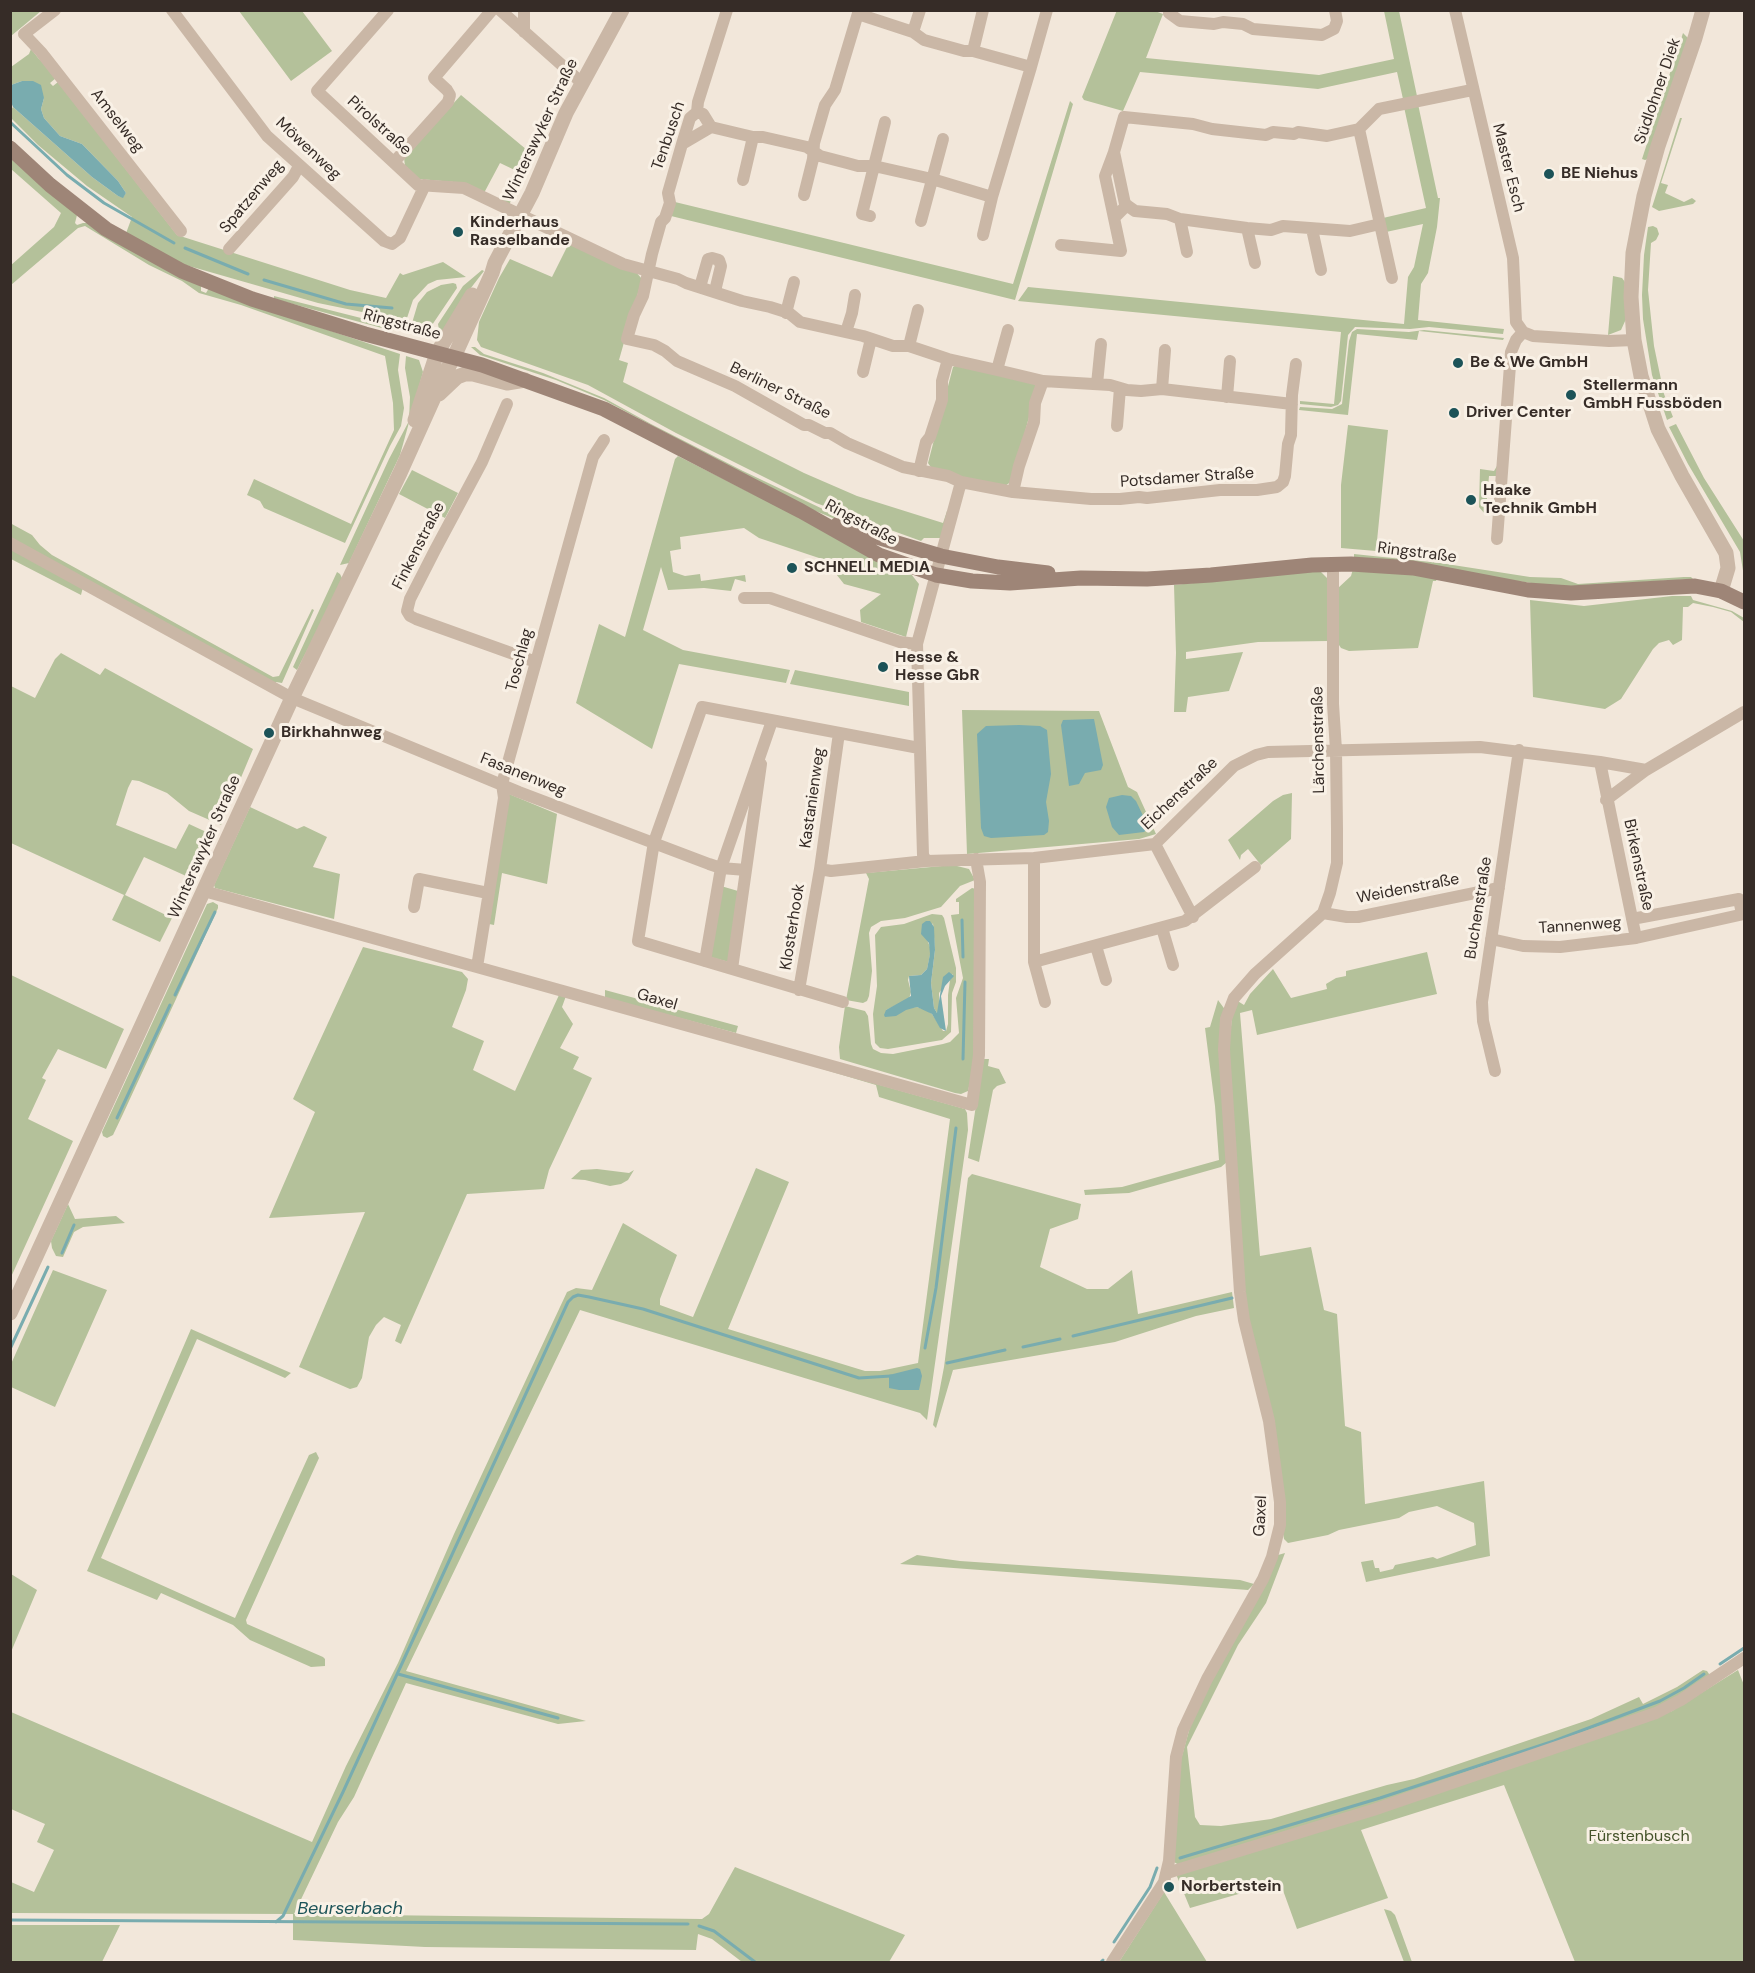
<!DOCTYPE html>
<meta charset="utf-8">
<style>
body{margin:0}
#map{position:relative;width:1755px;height:1973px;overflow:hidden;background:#f2e7da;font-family:"DM Sans",sans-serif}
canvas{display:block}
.frame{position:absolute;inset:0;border:12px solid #362c27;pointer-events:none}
</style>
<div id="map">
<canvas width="1755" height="1973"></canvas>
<div class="frame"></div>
</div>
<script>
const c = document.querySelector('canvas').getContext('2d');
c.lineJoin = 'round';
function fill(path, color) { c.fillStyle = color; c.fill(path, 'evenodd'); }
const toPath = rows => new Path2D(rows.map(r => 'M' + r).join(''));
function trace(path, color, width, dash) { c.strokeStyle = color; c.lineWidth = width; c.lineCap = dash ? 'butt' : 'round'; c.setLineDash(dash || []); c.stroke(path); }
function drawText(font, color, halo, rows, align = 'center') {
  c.font = font + ' "DM Sans",sans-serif'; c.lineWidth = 6; c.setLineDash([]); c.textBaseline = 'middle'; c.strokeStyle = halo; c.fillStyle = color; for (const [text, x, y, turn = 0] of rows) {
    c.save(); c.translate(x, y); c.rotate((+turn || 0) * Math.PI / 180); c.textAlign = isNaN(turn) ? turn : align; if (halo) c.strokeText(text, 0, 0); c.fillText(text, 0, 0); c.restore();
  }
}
fill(toPath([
 [11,10,41,10,41,11,11,36],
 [1117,10,1155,11,1163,14,1146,58,1319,75,1394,59,1384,11,1399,11,1417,96,1403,99,1397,72,1318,89,1140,72,1123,111,1084,100,1082,97],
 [239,11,302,11,332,51,291,81],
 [1683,33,1689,39,1648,159,1645,160,1642,159],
 [31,49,39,59,44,62,56,78,50,83,53,86,58,82,177,235,350,290,386,298,400,273,403,275,443,262,466,277,437,280,428,284,413,300,406,321,318,303,175,262,125,236,132,217,87,186,38,145,11,118,11,110,13,107,92,177,118,196,123,197,126,193,118,181,82,144,60,136,44,118,41,109,44,98,22,81,11,85,11,67,29,54],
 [461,95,533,155,509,205,499,201,502,197,508,199,521,173,500,163,484,193,465,183,419,179,405,166,404,158],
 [1070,101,1073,104,1015,300,671,216,675,202,1013,284],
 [1418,104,1438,198,1440,198,1437,227,1428,273,1421,284,1418,320,1504,329,1503,334,1429,327,1410,329,1355,327,1348,335,1341,401,1338,405,1331,407,1300,404,1300,401,1334,404,1341,332,1018,301,1028,287,1404,324,1408,277,1414,267,1423,224,1386,232,1383,218,1426,208,1404,107],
 [1680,118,1682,118,1661,183,1668,185,1665,193,1684,202,1692,198,1696,201,1693,204,1659,211,1652,207,1654,201],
 [11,157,77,215,75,223,77,225,83,223,90,223,201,285,201,291,206,293,209,288,262,308,400,354,398,370,404,408,401,426,390,446,345,543,264,508,260,501,247,495,254,479,351,524,394,430,393,403,385,356,241,305,199,293,182,281,149,265,85,226,78,228,11,285,10,266,54,227,61,213,11,169],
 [1653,226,1657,228,1659,234,1656,240,1651,243,1648,290,1654,346,1664,394,1673,417,1667,420,1652,375,1643,319,1642,295,1644,255,1648,227],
 [572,243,635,271,642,279,619,360,628,363,623,382,804,473,857,496,943,523,947,511,951,512,942,538,924,538,921,541,816,503,676,433,588,385,481,347,477,340,479,322,499,278,510,259,552,277,567,247],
 [482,270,484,271,467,293,443,332,439,330,438,324,463,286],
 [1613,276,1622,278,1625,282,1626,319,1621,330,1608,335],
 [453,283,456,284,457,288,430,328,412,323,418,303,427,292,441,285],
 [274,296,361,318,395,324,393,331,274,299],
 [1357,329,1409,332,1424,330,1504,338,1503,340,1419,331,1417,340,1357,334,1348,415,1299,410,1300,407,1332,409,1342,404,1349,341,1352,332],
 [471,347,475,347,484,354,543,373,604,398,651,424,743,471,827,511,920,544,835,519,801,505,604,400,556,380,480,355],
 [406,356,419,360,423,372,400,455,349,563,340,565,389,459,409,421,410,397,405,368],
 [958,364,1034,382,1037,387,1012,481,1005,486,978,481,932,469,928,463,953,367],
 [1676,424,1704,478,1744,541,1744,577,1740,552,1688,464,1669,427],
 [1348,425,1388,430,1376,551,1341,548,1341,485],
 [678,456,911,574,919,584,906,637,861,622,860,610,881,594,844,584,825,560,759,538,744,528,680,537,681,549,670,551,673,572,685,576,700,574,701,581,745,575,746,582,735,579,731,591,704,588,668,590,661,567,643,630,683,650,790,670,786,683,679,664,652,749,576,703,599,624,625,637,675,459],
 [1497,466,1497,476,1489,476,1486,509,1495,510,1494,514,1485,514,1479,507,1480,469,1494,471],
 [412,470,458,493,445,518,399,494],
 [10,523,32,535,40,545,52,555,273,677,279,676,312,609,314,610,282,683,276,682,274,685,11,540],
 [10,547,83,587,81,595,11,559],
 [1354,554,1440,563,1530,577,1561,578,1578,584,1684,577,1691,577,1693,579,1561,587,1354,559],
 [1353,569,1438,577,1436,581,1433,581,1418,648,1349,651,1341,648,1339,645,1337,589,1351,576],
 [1319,570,1327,578,1328,641,1258,642,1186,652,1186,659,1243,652,1229,691,1188,697,1186,712,1174,712,1176,653,1174,585],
 [337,572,340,574,343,580,297,670,293,667],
 [1672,596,1691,596,1693,600,1732,611,1744,618,1744,622,1731,612,1713,607,1693,603,1688,607,1683,607,1682,640,1673,645,1669,640,1659,643,1653,649,1621,699,1605,709,1533,697,1530,600,1584,606],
 [61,653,100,675,105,668,253,749,221,825,189,811,167,793,139,781,132,780,128,788,116,825,176,849,189,824,215,836,195,880,144,857,125,895,172,918,160,942,112,920,124,895,11,843,11,686,35,698,55,659],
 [795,670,909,692,909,706,790,684],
 [962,710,1099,711,1128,787,1137,792,1156,834,1139,839,967,854],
 [1292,793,1291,839,1261,865,1248,849,1241,855,1240,860,1228,840,1273,801,1283,795],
 [509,794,557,814,547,884,502,873,494,925,489,924],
 [250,807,297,829,304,826,327,837,313,867,340,874,334,919,215,888,214,885],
 [953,865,969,869,975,880,960,886,941,907,905,918,881,921,871,927,869,933,872,971,869,996,867,1001,863,1003,846,1000,869,879,866,873],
 [721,886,738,891,729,962,710,957],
 [972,888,976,889,977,1053,968,1091,961,1094,955,1093,840,1059,839,1047,845,1006,865,1011,868,1016,871,1044,873,1049,881,1053,893,1054,943,1044,950,1042,959,1033,956,998,963,978,951,915,959,914,959,902,956,902,956,899],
 [213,902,218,905,218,908,123,1114,113,1135,107,1138,103,1136,102,1132,207,904],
 [932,914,942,915,944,918,956,968,956,982,952,993,951,1032,942,1040,888,1049,880,1048,875,1043,873,1014,877,986,875,935,881,927,904,924],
 [933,923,935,950,931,983,934,1008,937,1013,939,1012,939,993,953,974,953,976,950,980,948,995,948,1024,946,1031,943,1031,932,1014,926,1010,917,1007,886,1010,909,999,911,992,908,980,909,976,921,975,927,969,931,950,927,939],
 [363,947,462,972,468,979,466,990,452,1027,484,1041,473,1070,515,1091,559,995,566,996,562,1007,573,1024,560,1048,579,1057,573,1069,592,1078,549,1170,544,1189,467,1194,401,1344,395,1341,401,1325,384,1317,376,1325,369,1337,362,1378,357,1387,350,1389,299,1367,365,1212,269,1218,315,1112,293,1099],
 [1427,952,1437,994,1257,1035,1252,1010,1240,1013,1260,1256,1311,1247,1324,1310,1337,1314,1345,1426,1361,1432,1365,1504,1484,1481,1490,1556,1366,1582,1361,1562,1373,1560,1375,1568,1379,1568,1380,1572,1393,1569,1395,1565,1433,1557,1437,1559,1476,1545,1474,1523,1437,1506,1409,1512,1399,1518,1339,1530,1328,1535,1288,1543,1284,1539,1247,1323,1227,1066,1233,1007,1236,1000,1244,1005,1250,994,1273,969,1291,998,1327,989,1326,984,1336,978,1346,976,1346,971],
 [11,975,124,1029,106,1069,58,1049,42,1078,46,1080,28,1119,73,1141,11,1277],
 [605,990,738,1026,736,1033,605,998],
 [1218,1000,1226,1011,1227,1162,1221,1167,1129,1193,1085,1195,1084,1190,1122,1187,1219,1160,1215,1106,1205,1028,1210,1027],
 [983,1059,989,1059,988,1066,999,1069,1006,1083,997,1086,993,1090,979,1162,968,1158],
 [809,1065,965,1109,967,1113,968,1130,927,1420,920,1413,580,1310,406,1671,586,1721,558,1724,406,1683,354,1797,338,1822,294,1914,702,1919,709,1914,735,1867,905,1935,889,1962,742,1962,712,1939,698,1934,696,1950,425,1947,293,1940,293,1914,11,1913,11,1882,34,1892,54,1850,37,1842,45,1824,11,1809,11,1712,312,1842,346,1766,398,1663,454,1534,567,1292,576,1288,592,1290,623,1223,677,1255,660,1299,660,1305,693,1317,756,1168,789,1182,728,1329,865,1371,880,1371,918,1363,950,1119,879,1097,876,1085],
 [597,1169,629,1173,634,1170,628,1180,621,1184,610,1186,585,1180,571,1179,581,1170],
 [972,1174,1081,1204,1078,1219,1050,1229,1040,1267,1087,1289,1108,1289,1132,1270,1138,1314,1232,1292,1234,1308,1196,1316,1115,1342,953,1370,936,1428,933,1425,944,1367,968,1178],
 [68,1204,75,1219,116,1216,125,1223,83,1227,74,1232,63,1257,56,1256,52,1248,51,1241],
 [53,1270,107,1290,55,1407,11,1387,11,1364],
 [191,1329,291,1373,285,1378,197,1339,101,1558,235,1618,309,1455,316,1452,319,1458,246,1620,247,1624,323,1657,325,1659,325,1666,311,1667,250,1640,233,1625,161,1593,157,1600,87,1571],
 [1285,1553,1266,1603,1238,1645,1187,1747,1195,1817,1200,1825,1221,1826,1271,1819,1387,1785,1414,1779,1591,1719,1639,1697,1643,1704,1677,1687,1703,1670,1707,1671,1711,1677,1670,1703,1403,1797,1179,1865,1174,1862,1178,1770,1195,1709,1278,1555],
 [917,1555,960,1561,1240,1580,1254,1584,1248,1590,900,1564],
 [11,1574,37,1590,11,1652],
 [1738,1670,1744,1685,1744,1962,1575,1962,1504,1785,1361,1830,1388,1898,1297,1929,1280,1882,1190,1908,1176,1874,1672,1711],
 [1164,1892,1207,1962,1119,1962],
 [1384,1909,1391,1911,1395,1915,1412,1962,1404,1962],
 [11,1925,120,1925,102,1962,11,1962]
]), '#b4c19a');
fill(toPath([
 [22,81,33,81,41,85,44,98,41,109,44,118,60,136,82,144,118,181,126,193,123,198,118,196,92,177,13,107,11,102,11,85],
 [1094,719,1103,765,1101,770,1085,773,1079,784,1069,786,1061,725,1063,720],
 [1019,725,1040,726,1047,730,1051,774,1046,802,1049,821,1048,832,1044,835,991,838,984,836,981,828,977,734,986,726],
 [1122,795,1131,796,1136,801,1147,824,1147,829,1144,832,1119,835,1112,827,1106,807,1109,798],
 [926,921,930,921,934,927,935,950,931,983,934,1008,937,1013,943,977,949,972,954,976,945,986,941,996,946,1031,940,1028,932,1014,917,1007,906,1010,896,1016,885,1017,884,1015,886,1010,911,996,909,976,921,975,927,969,930,954,929,943,921,934,922,924],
 [917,1368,920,1369,922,1376,919,1390,899,1390,889,1388,889,1375]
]), '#79acaf');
trace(toPath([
 [10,122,67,175,104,203,174,243],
 [185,248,248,274],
 [264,280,346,304,392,308],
 [962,920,963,957],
 [175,995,215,912],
 [963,1059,965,982],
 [117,1118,170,1005],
 [62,1253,74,1225],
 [1073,1336,1232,1298],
 [1023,1347,1060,1339],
 [925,1348,936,1288,956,1128],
 [10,1349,48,1267],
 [947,1363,1005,1350],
 [1720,1664,1744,1648],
 [398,1674,558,1718],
 [1180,1858,1380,1798,1554,1741,1660,1701,1684,1688,1704,1674],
 [10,1920,688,1924],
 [276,1922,283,1916,343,1792,568,1302,573,1297,578,1295,589,1297,643,1309,859,1378,891,1376],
 [699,1926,714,1931,755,1962],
 [1114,1942,1150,1887,1157,1868],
 [1101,1962,1103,1960]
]), '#79acaf', 3);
trace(toPath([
 [55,10,24,34,41,52,181,231],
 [172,10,267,136,384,241,392,244,400,238,425,185],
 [388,10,317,91,418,185,464,188,623,264,678,279,686,283,742,301,770,307,789,313,800,322,863,336,893,346,909,346,948,359,997,370],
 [500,10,582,83],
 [524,10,524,32],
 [727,10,698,102,697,112,690,118,682,144,668,193,670,203,665,218,661,222,652,254,643,296,634,315,627,339,654,345,665,351,677,361,735,386,804,425,809,425,825,433,830,433,847,443,903,467,948,476,961,482,1013,492,1091,499,1120,499,1139,497,1147,498,1220,490,1257,490,1277,487,1283,482,1285,476,1288,444,1291,435,1292,395,1296,364],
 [1170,10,1169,13,1180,21,1214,24,1223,22,1243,24,1253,29,1322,35,1334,29,1337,21,1335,10],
 [1455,10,1513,258,1516,322,1523,332,1516,340,1511,352,1497,539],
 [913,32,920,10],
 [973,51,983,10],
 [1031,67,1047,10],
 [697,112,703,114,711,127,753,137,763,137,807,147,820,156,847,163,858,166,874,166,932,179,992,197,1031,67,973,51,964,51,924,40,913,32,858,14],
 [1359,129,1380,224,1350,231,1283,226,1271,230,1247,228,1180,219,1167,214,1135,211,1125,204,1114,152,1124,117,1193,124,1212,129,1266,135,1273,132,1294,134,1298,132,1327,136,1359,129,1379,109,1472,90],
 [682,144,711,127],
 [1114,152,1105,176,1114,218],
 [395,161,448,102,450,95,447,90,434,78,492,10],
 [743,180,753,137],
 [804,195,813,159,814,143,825,105,835,90,859,10],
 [870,216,862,214,885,122],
 [1180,219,1187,252],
 [921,221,943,139],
 [1380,224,1392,278],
 [1247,228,1255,263],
 [1312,229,1321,270],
 [983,235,992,197],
 [1061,245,1121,251,1114,218,1127,205],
 [229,249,293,177,299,166],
 [700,287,708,259,712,258,719,260,721,266,715,291],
 [786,313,794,282],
 [1008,330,997,370,1043,381,1110,385,1127,390,1141,391,1162,389,1292,404],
 [846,332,852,313,855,295],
 [1523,332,1533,336,1609,341,1634,340],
 [909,346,918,310],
 [863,372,871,339],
 [1097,384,1101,344],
 [1162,389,1165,350],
 [1227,397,1230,361],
 [507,404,482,462,435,550,410,599,407,611,410,616,416,619,536,662],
 [1117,426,1120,388],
 [919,471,926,442,930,437,942,400,942,381,948,359],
 [961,482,917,644,923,855,926,861,1034,858,1155,844,1234,766,1256,755,1268,752,1480,747,1600,762,1646,770,1744,712],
 [1013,492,1019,466,1034,422,1035,403,1043,381],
 [10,543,292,698,519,792,709,864,721,868,746,870],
 [744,598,770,598,900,642,917,644],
 [839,733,820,869,831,871,926,861],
 [1600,762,1636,938],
 [1606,800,1646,770],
 [1155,844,1193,917],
 [1034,858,1034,962,1045,1002],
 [204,891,972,1105,979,1055,980,882,976,859],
 [414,907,419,879,488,893],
 [1323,913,1347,917,1358,917,1499,888],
 [1632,919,1739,899,1742,914],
 [1162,928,1173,965],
 [1491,939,1523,946,1560,947,1636,938,1744,914],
 [1096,946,1106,980],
 [705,961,721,868,772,721],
 [1034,962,1185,921,1255,867],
 [477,967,504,798,502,784,593,457,604,440],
 [732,969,761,764],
 [799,990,820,869],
 [843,1002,638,941,654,842,702,707,919,748],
 [1495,1071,1483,1021,1482,1002,1519,750],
 [1167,1873,1373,1810,1656,1713,1681,1700,1744,1658],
 [1112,1962,1164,1882,1169,1861,1176,1757,1183,1730,1207,1679,1263,1579,1272,1557,1280,1525,1280,1502,1269,1421,1244,1320,1240,1292,1224,1049,1226,1019,1234,998,1255,974,1323,913,1330,893,1337,863,1337,829,1336,750,1333,704,1333,564]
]), '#cab7a6', 12);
trace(toPath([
 [1703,10,1695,38,1658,146,1644,196,1633,253,1631,297,1634,340,1641,376,1658,429,1682,476,1726,553,1728,568,1721,591],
 [439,394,457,377,465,374,473,374,507,383,525,380],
 [415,420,437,353,472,295],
 [10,1313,292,698,400,473,445,373,454,357,492,273,495,263,532,193,566,113,622,10]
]), '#cab7a6', 15);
trace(toPath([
 [10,148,50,185,106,229,182,271,252,299,365,334,482,365,604,409,801,511,879,555,936,575,972,581,1010,583,1081,578,1147,579,1211,575,1312,565,1351,564,1413,568,1528,590,1571,593,1695,586,1721,591,1744,602],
 [838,524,860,532,941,556,998,567,1048,573]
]), '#9e8577', 15);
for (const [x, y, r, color] of [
 [1549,174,6,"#1c5358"],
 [458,232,6,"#1c5358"],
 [1458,363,6,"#1c5358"],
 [1571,395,6,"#1c5358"],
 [1454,413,6,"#1c5358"],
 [1471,500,6,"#1c5358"],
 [792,568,6,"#1c5358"],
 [883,667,6,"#1c5358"],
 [269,733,6,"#1c5358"],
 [1169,1887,6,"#1c5358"]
]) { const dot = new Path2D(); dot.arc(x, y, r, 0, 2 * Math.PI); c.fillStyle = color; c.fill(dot); trace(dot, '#f9f1e6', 2); }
drawText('16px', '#362c27', '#f9f1e6', [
 ["Südlohner Diek",1658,91,-71],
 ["Amselweg",117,121,52],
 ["Pirolstraße",379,126,42],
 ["Winterswyker Straße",541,130,-65],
 ["Tenbusch",669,136,-71],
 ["Möwenweg",308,149,43],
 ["Master Esch",1508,168,76],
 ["Spatzenweg",252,197,-50],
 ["Ringstraße",402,325,15],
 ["Berliner Straße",780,391,26],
 ["Potsdamer Straße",1187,478,-4],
 ["Ringstraße",861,523,28],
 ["Finkenstraße",419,546,-63],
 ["Ringstraße",1417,553,7],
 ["Toschlag",520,660,-75],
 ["Lärchenstraße",1319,740,-91],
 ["Fasanenweg",523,775,22],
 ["Eichenstraße",1180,794,-43],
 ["Kastanienweg",813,798,-82],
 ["Winterswyker Straße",205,847,-66],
 ["Birkenstraße",1638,865,78],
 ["Weidenstraße",1408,889,-11],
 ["Buchenstraße",1479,908,-81],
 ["Tannenweg",1580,926,-4],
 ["Klosterhook",793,927,-81],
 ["Gaxel",657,1000,16],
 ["Gaxel",1261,1516,-87]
]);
drawText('bold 16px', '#362c27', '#f9f1e6', [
 ["BE Niehus",1561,174],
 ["Kinderhaus",470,223],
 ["Rasselbande",470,241],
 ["Be & We GmbH",1470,363],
 ["Stellermann",1583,386],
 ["GmbH Fussböden",1583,404],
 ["Driver Center",1466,413],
 ["Haake",1483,491],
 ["Technik GmbH",1483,509],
 ["SCHNELL MEDIA",804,568],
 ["Hesse &",895,658],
 ["Hesse GbR",895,676],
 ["Birkhahnweg",281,733],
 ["Norbertstein",1181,1887]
], 'left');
drawText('16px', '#45542b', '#f9f1e6', [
 ["Fürstenbusch",1639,1837]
]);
drawText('italic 18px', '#1c5358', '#f9f1e6', [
 ["Beurserbach",350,1909]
]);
</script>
